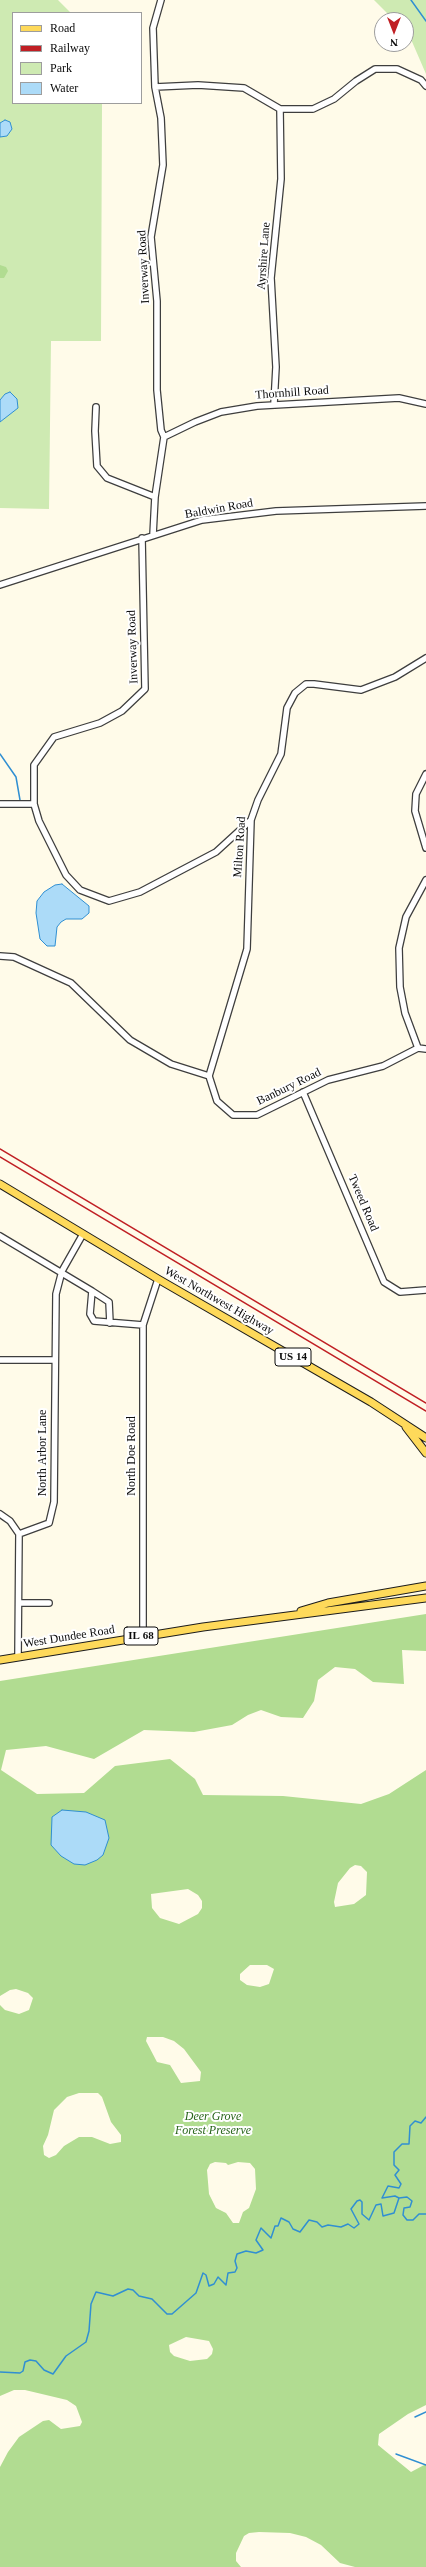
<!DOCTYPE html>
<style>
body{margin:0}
#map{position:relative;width:426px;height:2567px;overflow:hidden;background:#fffbe9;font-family:"Times New Roman",serif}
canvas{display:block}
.legend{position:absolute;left:12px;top:12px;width:130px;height:92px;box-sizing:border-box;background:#fff;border:1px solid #9d9d9d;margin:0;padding:5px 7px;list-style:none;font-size:12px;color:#0b0b0b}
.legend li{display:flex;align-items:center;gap:8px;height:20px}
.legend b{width:20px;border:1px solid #9d9d9d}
.north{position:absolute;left:374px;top:12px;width:40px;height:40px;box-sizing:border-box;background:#fff;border:1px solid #9d9d9d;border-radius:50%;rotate:180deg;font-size:11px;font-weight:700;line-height:16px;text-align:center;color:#0b0b0b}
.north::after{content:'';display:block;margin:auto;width:14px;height:18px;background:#c01f24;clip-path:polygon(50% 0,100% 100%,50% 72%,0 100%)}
</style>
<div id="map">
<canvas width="426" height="2567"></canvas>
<ul class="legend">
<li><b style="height:5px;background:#fed95a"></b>Road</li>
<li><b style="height:5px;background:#c01f24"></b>Railway</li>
<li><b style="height:11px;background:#ceeab2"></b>Park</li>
<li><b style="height:11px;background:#acdbf8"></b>Water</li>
</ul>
<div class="north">N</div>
</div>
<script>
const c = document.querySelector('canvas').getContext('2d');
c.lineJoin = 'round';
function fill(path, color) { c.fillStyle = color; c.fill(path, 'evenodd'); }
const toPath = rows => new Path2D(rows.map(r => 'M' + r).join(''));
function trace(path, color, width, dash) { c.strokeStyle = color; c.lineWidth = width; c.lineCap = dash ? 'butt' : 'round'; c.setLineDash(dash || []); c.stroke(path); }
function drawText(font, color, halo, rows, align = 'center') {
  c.font = font + ' "Times New Roman",serif'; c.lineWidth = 4; c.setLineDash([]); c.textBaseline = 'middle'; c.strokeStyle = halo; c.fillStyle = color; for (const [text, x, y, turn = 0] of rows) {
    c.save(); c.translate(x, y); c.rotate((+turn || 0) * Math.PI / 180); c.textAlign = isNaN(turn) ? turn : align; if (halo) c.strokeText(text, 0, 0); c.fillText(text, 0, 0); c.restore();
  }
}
fill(toPath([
 [0,0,58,0,71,13,13,13,13,103,102,103,101,341,51,341,49,509,0,508],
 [374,0,426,0,426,74,410,37,406,32,406,20,394,20]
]), '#ceeab2');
fill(toPath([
 [0,265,6,267,8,271,4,278,0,278],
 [426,1614,426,1651,402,1650,404,1684,373,1682,355,1669,335,1667,318,1680,314,1701,303,1718,281,1717,261,1710,248,1715,232,1725,194,1732,144,1730,94,1759,46,1746,6,1750,1,1770,37,1794,84,1793,115,1766,170,1759,195,1779,203,1795,283,1796,361,1804,389,1794,426,1770,426,2405,408,2414,379,2434,378,2445,411,2472,426,2464,426,2567,355,2567,340,2563,321,2545,306,2537,290,2533,259,2532,249,2533,244,2536,236,2553,236,2561,241,2567,0,2567,0,2467,8,2452,19,2437,43,2421,49,2420,61,2429,80,2426,82,2422,76,2406,67,2400,25,2390,14,2390,0,2396,0,2005,5,2010,19,2014,29,2010,33,1998,28,1993,16,1989,10,1990,0,1996,0,1681],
 [355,1865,361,1866,367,1872,366,1895,354,1904,335,1907,334,1902,338,1883,350,1868],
 [188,1889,198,1895,202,1901,202,1908,198,1914,179,1924,160,1918,152,1908,151,1894],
 [250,1965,267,1965,274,1969,269,1984,260,1987,247,1985,240,1980,240,1974],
 [147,2037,163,2037,174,2041,184,2049,201,2072,200,2081,181,2083,170,2065,157,2062,146,2041],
 [79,2093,98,2093,102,2097,111,2122,121,2135,121,2142,110,2144,92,2137,79,2137,64,2146,56,2155,49,2158,44,2155,43,2146,48,2135,54,2110,67,2097],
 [215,2162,226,2163,228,2165,238,2162,250,2163,255,2169,256,2189,249,2208,243,2212,239,2223,233,2223,226,2213,216,2208,209,2194,207,2170,210,2164],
 [186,2337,209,2341,213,2349,212,2354,207,2359,190,2361,174,2356,170,2352,169,2345]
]), '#b1dc91');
const water = toPath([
 [5,120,10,122,12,129,7,136,0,137,0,123,5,120],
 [10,392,17,399,18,408,0,422,0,400,5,394,10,392],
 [62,884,89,906,89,913,82,919,66,919,61,922,57,927,55,946,47,946,40,939,36,913,37,901,44,892,55,885,62,884],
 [62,1810,86,1812,105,1820,109,1838,103,1855,97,1860,85,1865,74,1864,61,1856,51,1845,52,1817,62,1810]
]);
fill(water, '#acdbf8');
trace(water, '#308fd2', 1);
trace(toPath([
 [411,0,426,21],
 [0,754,16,777,20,800],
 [426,2117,421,2123,415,2121,410,2126,409,2144,402,2144,394,2152,394,2165,399,2170,395,2175,401,2184,399,2188,388,2186,382,2198,395,2196,399,2198,407,2197,412,2201,410,2207,404,2208,403,2215,407,2220,413,2220,419,2214,426,2214],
 [0,2372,20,2373,23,2371,25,2362,30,2360,36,2361,44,2370,53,2374,66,2356,86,2342,89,2331,91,2304,96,2292,113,2296,128,2289,133,2290,139,2296,152,2299,167,2314,172,2314,196,2293,203,2273,206,2275,209,2286,214,2284,218,2277,226,2285,228,2273,235,2272,237,2268,235,2261,237,2254,246,2251,256,2253,263,2250,256,2240,261,2228,271,2238,275,2226,278,2226,281,2218,289,2222,293,2229,300,2232,309,2220,317,2222,322,2227,328,2225,341,2227,348,2224,354,2228,359,2224,351,2209,357,2201,360,2200,362,2202,362,2214,369,2220,376,2205,381,2204,383,2216,394,2213,399,2198],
 [415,2417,426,2412],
 [396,2454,426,2465]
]), '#308fd2', 1.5);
const minor = toPath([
 [155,87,198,85,244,88,280,109,313,109,334,99,356,81,375,69,397,69,421,80,426,86],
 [274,404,276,367,271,278,281,179,280,109],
 [96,407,95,431,97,466,107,478,155,497],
 [164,437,195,422,221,412,257,406,399,398,426,404],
 [153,535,155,497,164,437,161,430,157,390,157,301,151,237,163,165,161,118,155,87,153,28,161,0],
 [142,538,145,689,122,711,100,723,54,737,34,765,34,804,39,821,66,875,80,890,109,901,140,892,216,852,251,820],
 [0,585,202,520,276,511,426,506],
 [426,774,416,794,415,811,426,848],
 [0,804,34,804],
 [0,956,14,957,71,983,130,1040,171,1064,209,1076,217,1101,233,1115,257,1115,328,1080,383,1066,418,1048,426,1049],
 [418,1048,405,1013,400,987,399,948,406,917,426,880],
 [209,1076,247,949,251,820,258,800,281,754,287,708,295,693,306,684,314,684,361,690,395,677,426,658],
 [303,1092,384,1282,400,1292,426,1290],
 [0,1236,92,1291,90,1314,94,1321,143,1325],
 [92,1291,109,1302,110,1323],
 [0,1360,54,1360],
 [0,1514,10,1521,19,1534],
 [19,1603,49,1603],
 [143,1636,143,1325,158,1279],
 [18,1656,19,1534,49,1523,54,1502,56,1294,62,1271,83,1234]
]);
const major = toPath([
 [0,1184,158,1279,371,1402,426,1438],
 [406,1427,426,1453],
 [301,1611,328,1603,426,1586],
 [0,1660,203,1627,426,1598]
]);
trace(minor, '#3e3e3e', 8);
trace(major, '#1c1c1c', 9);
trace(minor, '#fff', 5.5);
trace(major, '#fed95a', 7);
trace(toPath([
 [0,1149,426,1403],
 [0,1157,426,1411]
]), '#c01f24', 1.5);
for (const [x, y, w] of [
 [293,1357,36],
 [141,1636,34]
]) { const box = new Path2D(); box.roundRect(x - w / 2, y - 9, w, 18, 3); c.fillStyle = '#fff'; c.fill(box); trace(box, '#0b0b0b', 1); }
drawText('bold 11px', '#0b0b0b', null, [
 ["US 14",293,1357],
 ["IL 68",141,1636]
]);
drawText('12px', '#0b0b0b', '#fff', [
 ["Ayrshire Lane",264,256,-86],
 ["Inverway Road",144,267,-93],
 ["Thornhill Road",292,393,-4],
 ["Baldwin Road",219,509,-10],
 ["Inverway Road",133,647,-92],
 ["Milton Road",240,847,-86],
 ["Banbury Road",289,1087,-26],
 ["Tweed Road",363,1203,67],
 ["West Northwest Highway",219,1301,30],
 ["North Arbor Lane",43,1453,-90],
 ["North Doe Road",132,1456,-90],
 ["West Dundee Road",69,1637,-9]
]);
drawText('italic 12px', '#28651a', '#fff', [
 ["Deer Grove",213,2117],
 ["Forest Preserve",213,2131]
]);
</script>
